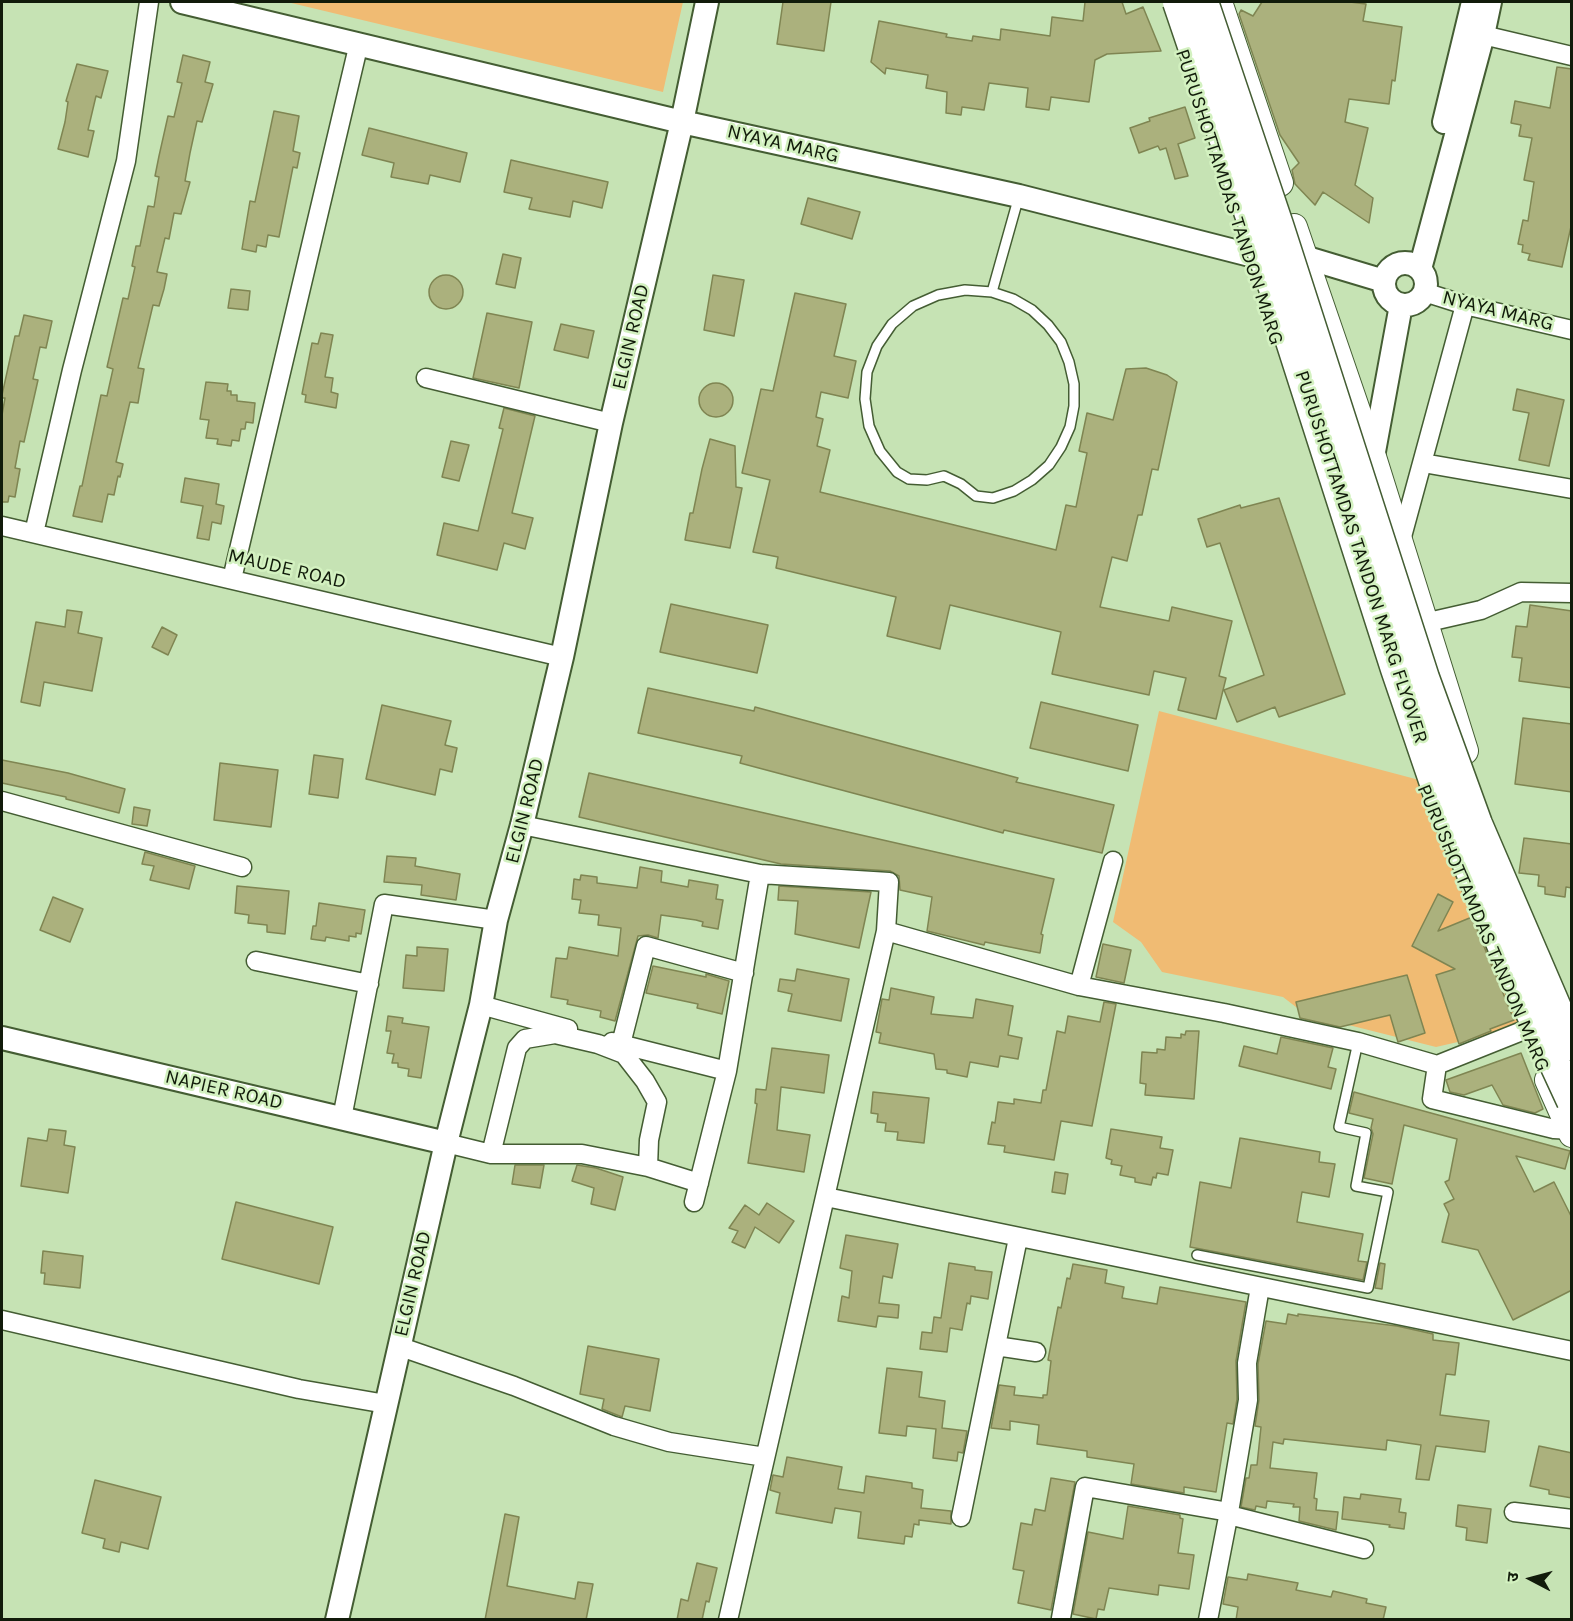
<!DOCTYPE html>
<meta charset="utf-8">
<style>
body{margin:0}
#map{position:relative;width:1573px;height:1621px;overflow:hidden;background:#c6e3b4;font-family:Karla,"Noto Sans Devanagari",sans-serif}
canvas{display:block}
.frame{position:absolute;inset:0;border:3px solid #111b0a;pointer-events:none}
.north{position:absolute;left:1501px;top:1549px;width:60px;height:60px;-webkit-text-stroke:4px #d3f1c0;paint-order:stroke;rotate:276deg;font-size:16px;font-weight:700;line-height:24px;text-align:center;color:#111b0a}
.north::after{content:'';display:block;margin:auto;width:21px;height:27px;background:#111b0a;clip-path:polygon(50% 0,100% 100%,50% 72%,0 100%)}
</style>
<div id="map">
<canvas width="1573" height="1621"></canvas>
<div class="frame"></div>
<div class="north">उ</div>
</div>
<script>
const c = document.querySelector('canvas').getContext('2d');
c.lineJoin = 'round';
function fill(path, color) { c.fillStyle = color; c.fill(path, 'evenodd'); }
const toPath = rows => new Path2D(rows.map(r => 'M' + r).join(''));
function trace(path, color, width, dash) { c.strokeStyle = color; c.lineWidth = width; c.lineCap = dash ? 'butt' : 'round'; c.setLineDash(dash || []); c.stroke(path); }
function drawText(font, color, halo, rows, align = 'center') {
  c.font = font + ' Karla,sans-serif'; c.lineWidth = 5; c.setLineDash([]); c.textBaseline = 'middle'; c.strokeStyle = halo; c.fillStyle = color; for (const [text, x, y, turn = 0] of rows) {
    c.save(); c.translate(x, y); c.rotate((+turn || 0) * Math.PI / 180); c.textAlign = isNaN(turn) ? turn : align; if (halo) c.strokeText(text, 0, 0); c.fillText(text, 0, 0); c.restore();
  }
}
fill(toPath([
 [287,2,683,2,663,92],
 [1159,711,1423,781,1530,1020,1484,1036,1436,1047,1305,1014,1283,997,1162,972,1141,942,1113,922]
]), '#f0bb73');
const building = toPath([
 [783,2,831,2,824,51,777,44,783,2],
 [1085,2,1122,2,1126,14,1143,7,1161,51,1107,54,1095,60,1089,102,1051,97,1049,110,1026,107,1028,88,989,83,984,110,962,107,961,115,946,113,947,92,926,88,928,75,886,68,885,74,871,62,879,21,947,34,946,37,972,41,973,36,1000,40,1001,29,1050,36,1052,17,1083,21,1085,2],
 [1262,2,1350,2,1366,4,1363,21,1402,27,1395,81,1392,80,1389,104,1349,99,1345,122,1368,128,1355,185,1373,198,1369,223,1323,192,1315,205,1295,184,1292,170,1299,163,1280,135,1239,14,1241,10,1253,16,1262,2],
 [183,55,210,62,205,82,213,84,202,122,197,121,190,153,185,181,190,182,181,214,174,213,169,239,165,238,157,272,167,274,164,289,159,306,153,305,138,368,144,369,138,403,130,402,116,462,123,464,120,477,118,476,114,495,108,494,102,522,73,516,80,486,82,486,101,395,107,396,113,369,107,367,123,298,128,299,135,267,132,266,136,246,140,246,148,206,154,207,159,177,155,176,159,156,168,116,174,117,182,83,177,82,183,55],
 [77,64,108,71,101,98,96,96,88,130,94,131,88,157,58,149,65,122,68,102,66,101,77,64],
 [1557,67,1572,69,1572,222,1562,267,1528,260,1530,254,1522,252,1523,245,1518,244,1523,220,1528,221,1534,182,1524,180,1532,138,1519,136,1521,125,1511,123,1515,101,1550,108,1557,67],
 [1185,107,1195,138,1178,144,1188,176,1175,179,1166,148,1160,150,1158,146,1139,153,1130,128,1150,121,1149,118,1185,107],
 [274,111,299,116,293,151,300,153,297,168,293,167,279,237,268,235,266,247,257,245,256,252,242,249,250,201,255,202,274,111],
 [369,128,467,153,460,182,430,175,428,184,391,177,394,163,362,155,369,128],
 [511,160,608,182,602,208,573,201,570,217,529,209,532,198,504,192,511,160],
 [808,198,860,212,852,239,801,224,808,198],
 [503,254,521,258,515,288,496,284,503,254],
 '429 292a17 17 0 1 1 34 0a17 17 0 1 1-34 0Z',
 [713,275,744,280,734,336,704,330,713,275],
 [231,289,250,291,248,310,228,308,231,289],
 [795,293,846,304,834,356,856,361,848,398,821,392,816,417,823,419,817,446,830,450,820,492,1056,550,1066,505,1076,507,1087,453,1079,451,1087,413,1113,420,1126,369,1146,368,1167,375,1177,382,1158,470,1152,469,1142,515,1138,515,1127,561,1112,557,1100,607,1169,621,1172,607,1232,621,1219,676,1226,678,1216,719,1178,710,1186,678,1154,671,1149,695,1052,674,1061,632,950,605,940,649,887,636,896,597,776,568,778,557,753,552,770,480,742,473,761,389,773,391,795,293],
 [487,313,532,322,519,388,473,378,487,313],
 [24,315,52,321,46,348,40,347,33,379,38,380,24,442,20,441,15,468,20,469,15,497,9,496,8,502,2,502,2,415,5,398,2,398,2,395,15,336,19,336,24,315],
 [561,324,594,331,588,358,554,350,561,324],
 [321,333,333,335,325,377,333,378,331,392,338,394,336,408,305,402,306,395,302,394,312,343,318,344,321,333],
 [206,382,228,384,227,391,231,391,231,395,237,395,237,401,255,403,253,423,246,422,245,429,241,429,239,441,232,440,231,446,217,444,218,439,206,438,209,420,200,419,206,382],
 '699 400a17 17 0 1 1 34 0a17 17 0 1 1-34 0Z',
 [1517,389,1564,400,1549,466,1519,460,1529,413,1513,410,1517,389],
 [504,408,535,416,512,513,533,518,525,549,504,543,497,570,437,555,444,523,478,531,503,429,499,428,504,408],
 [710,439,735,446,736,487,742,488,730,548,685,540,690,513,693,513,702,469,710,439],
 [451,441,469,445,459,481,442,477,451,441],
 [185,478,219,484,216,504,224,506,221,524,212,522,209,540,197,538,203,506,181,502,185,478],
 [1279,498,1345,694,1279,717,1275,707,1237,722,1224,690,1264,675,1220,543,1207,547,1198,519,1240,505,1241,508,1279,498],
 [671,604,768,625,757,673,660,652,671,604],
 [1530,605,1572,611,1572,688,1519,681,1522,658,1512,657,1516,626,1527,627,1530,605],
 [67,610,82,612,78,633,102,638,92,691,44,682,40,706,21,702,36,622,65,627,67,610],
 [162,627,177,635,168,655,152,647,162,627],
 [648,688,754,711,755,707,1018,778,1016,782,1114,805,1102,853,1004,830,1003,833,740,763,742,756,638,733,648,688],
 [1041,702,1138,725,1128,771,1030,748,1041,702],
 [382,705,451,721,445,745,457,748,452,772,440,769,435,795,366,779,382,705],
 [1523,718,1572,724,1572,792,1515,784,1523,718],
 [314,755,343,759,338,798,309,794,314,755],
 [2,760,68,773,125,789,119,813,66,799,66,797,2,783,2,760],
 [220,763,278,770,271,827,214,820,220,763],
 [589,773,1054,879,1041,934,1043,935,1040,953,985,942,984,945,927,931,932,897,900,890,899,876,890,871,781,864,579,817,589,773],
 [134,807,150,810,147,826,132,824,134,807],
 [1524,838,1572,844,1572,888,1566,887,1565,897,1545,894,1545,887,1538,886,1539,875,1519,873,1524,838],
 [145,852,195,866,189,889,150,880,154,866,142,864,145,852],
 [387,856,416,858,415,866,460,874,456,900,421,895,422,885,384,882,387,856],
 [640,867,662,871,661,882,688,887,689,880,718,885,716,899,723,900,718,929,702,926,703,922,696,920,661,915,658,938,648,935,638,936,615,1021,600,1017,601,1011,567,1004,568,1000,551,997,556,958,567,959,569,947,618,956,621,928,598,925,599,915,579,913,581,900,572,899,574,879,580,880,581,875,597,877,597,883,637,888,640,867],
 [237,886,289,891,285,934,267,932,267,925,248,923,249,915,235,913,237,886],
 [779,886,871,892,859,948,795,934,798,901,778,900,779,886],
 [1438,894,1453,902,1438,931,1472,917,1514,1020,1490,1029,1491,1031,1459,1044,1436,975,1455,969,1412,946,1438,894],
 [53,897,83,909,70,942,40,930,53,897],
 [319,903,365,910,361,934,356,933,356,937,349,936,349,941,326,937,325,941,311,939,313,926,316,926,319,903],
 [1103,944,1131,950,1124,983,1096,977,1103,944],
 [417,947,448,949,444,991,403,988,406,955,417,956,417,947],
 [653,966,706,977,706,974,729,981,722,1014,697,1008,698,1004,646,993,653,966],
 [797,969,849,979,841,1021,788,1011,792,994,778,991,780,979,795,981,797,969],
 [1407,975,1425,1033,1398,1042,1390,1015,1340,1027,1300,1018,1296,1002,1407,975],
 [891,988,934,997,931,1014,973,1018,976,999,1013,1006,1008,1035,1022,1038,1018,1059,1000,1056,998,1067,970,1062,967,1077,947,1073,947,1070,936,1069,934,1054,879,1043,881,1033,876,1032,882,999,889,1000,891,988],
 [1104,1002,1116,1004,1092,1126,1061,1121,1054,1160,1004,1152,1005,1146,988,1144,992,1122,995,1123,998,1102,1014,1104,1014,1099,1041,1103,1043,1090,1046,1090,1057,1031,1065,1033,1068,1016,1100,1022,1104,1002],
 [388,1016,403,1018,402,1023,429,1027,421,1078,408,1076,409,1069,398,1067,398,1063,392,1063,394,1054,387,1053,391,1031,386,1031,388,1016],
 [1186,1031,1199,1031,1194,1099,1145,1095,1146,1084,1140,1083,1142,1052,1157,1053,1157,1049,1165,1050,1166,1037,1181,1038,1181,1034,1185,1035,1186,1031],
 [1281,1037,1333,1048,1328,1067,1336,1069,1331,1089,1239,1066,1244,1046,1277,1054,1281,1037],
 [772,1048,829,1055,824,1093,781,1087,777,1130,810,1135,804,1172,748,1163,757,1104,755,1103,756,1089,766,1090,772,1048],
 [1521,1053,1543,1109,1535,1113,1503,1105,1492,1085,1464,1095,1450,1092,1446,1080,1521,1053],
 [873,1092,929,1098,924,1143,897,1140,898,1132,885,1131,886,1123,877,1122,878,1114,871,1113,873,1092],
 [1354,1092,1570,1151,1565,1169,1516,1156,1534,1192,1554,1182,1572,1218,1572,1290,1513,1320,1478,1250,1442,1242,1449,1214,1444,1204,1454,1199,1445,1182,1449,1180,1457,1139,1404,1125,1392,1184,1364,1178,1373,1134,1371,1128,1373,1119,1349,1113,1354,1092],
 [49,1129,66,1131,64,1145,75,1147,68,1193,21,1186,28,1138,47,1141,49,1129],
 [1111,1129,1162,1137,1160,1148,1173,1150,1168,1175,1157,1173,1156,1178,1153,1177,1151,1185,1135,1182,1135,1178,1120,1175,1122,1166,1111,1164,1112,1160,1106,1158,1111,1129],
 [1240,1138,1320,1152,1319,1162,1335,1164,1329,1197,1302,1192,1297,1222,1363,1234,1358,1261,1367,1262,1363,1280,1190,1247,1200,1182,1231,1188,1240,1138],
 [515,1165,544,1165,540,1188,512,1184,515,1165],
 [577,1165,596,1168,623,1177,615,1210,591,1204,594,1188,572,1181,577,1165],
 [1055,1172,1068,1174,1065,1194,1052,1192,1055,1172],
 [236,1202,333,1227,319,1284,222,1259,236,1202],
 [767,1203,794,1221,779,1243,755,1227,745,1248,732,1242,738,1231,729,1228,745,1205,759,1215,767,1203],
 [846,1235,898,1244,892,1278,883,1276,879,1303,899,1305,898,1318,878,1316,876,1327,838,1321,842,1296,849,1298,852,1271,840,1268,846,1235],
 [43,1251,83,1256,80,1288,44,1284,45,1273,41,1273,43,1251],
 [949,1263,975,1267,975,1270,992,1272,988,1299,971,1296,970,1304,967,1303,962,1330,950,1328,947,1352,920,1349,922,1332,932,1333,934,1317,941,1318,949,1263],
 [1380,1263,1385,1264,1382,1289,1375,1288,1380,1263],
 [1073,1264,1107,1270,1105,1283,1124,1287,1122,1298,1157,1304,1160,1287,1246,1302,1236,1361,1237,1399,1233,1424,1227,1423,1216,1492,1184,1487,1184,1493,1131,1484,1134,1464,1087,1457,1087,1451,1037,1444,1039,1425,1010,1421,1010,1430,991,1428,999,1385,1015,1387,1014,1395,1043,1398,1043,1395,1047,1395,1051,1361,1048,1360,1058,1307,1061,1308,1067,1278,1070,1279,1073,1264],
 [1288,1314,1298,1316,1298,1314,1397,1326,1433,1334,1433,1340,1459,1343,1455,1375,1446,1374,1440,1415,1489,1421,1485,1452,1436,1446,1429,1480,1416,1479,1421,1445,1387,1440,1386,1450,1284,1439,1283,1444,1273,1442,1270,1468,1317,1473,1314,1498,1317,1499,1316,1510,1338,1512,1336,1530,1299,1521,1300,1507,1293,1507,1294,1504,1267,1501,1266,1508,1256,1506,1255,1510,1241,1507,1246,1478,1249,1478,1251,1465,1257,1465,1261,1427,1255,1426,1259,1400,1258,1364,1266,1321,1286,1324,1288,1314],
 [588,1346,659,1359,650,1411,625,1406,622,1417,602,1409,604,1399,580,1394,588,1346],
 [887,1368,922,1372,919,1397,945,1401,942,1428,967,1431,963,1453,958,1452,957,1461,933,1458,936,1429,907,1426,906,1436,879,1433,887,1368],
 [1539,1446,1572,1453,1572,1498,1549,1494,1549,1490,1530,1486,1539,1446],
 [787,1457,842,1467,838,1489,864,1493,866,1476,912,1483,912,1488,923,1490,921,1508,951,1511,951,1524,919,1520,919,1525,914,1524,912,1537,905,1536,904,1544,858,1538,861,1512,835,1508,832,1523,776,1513,780,1493,770,1490,773,1475,783,1477,787,1457],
 [1051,1478,1075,1482,1051,1610,1018,1603,1024,1571,1013,1569,1021,1523,1032,1525,1035,1509,1045,1511,1051,1478],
 [95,1480,161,1497,148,1549,121,1542,119,1552,103,1548,105,1539,82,1533,95,1480],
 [1361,1494,1401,1499,1399,1512,1406,1513,1404,1529,1389,1527,1390,1525,1342,1519,1344,1497,1360,1499,1361,1494],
 [1458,1505,1491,1509,1487,1543,1466,1540,1467,1528,1456,1526,1458,1505],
 [1128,1506,1180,1515,1180,1518,1183,1519,1178,1553,1194,1555,1189,1589,1159,1585,1158,1595,1109,1588,1104,1610,1098,1609,1096,1619,1073,1614,1088,1532,1123,1539,1128,1506],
 [505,1514,519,1517,507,1586,575,1599,578,1582,593,1584,586,1620,485,1620,505,1514],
 [697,1563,717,1568,709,1602,706,1601,702,1620,677,1620,681,1599,688,1601,697,1563],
 [1248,1574,1298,1583,1296,1590,1331,1597,1333,1591,1367,1599,1366,1603,1386,1607,1383,1620,1236,1620,1238,1607,1223,1604,1228,1577,1247,1580,1248,1574]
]);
fill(building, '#abb17d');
trace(building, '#7f8552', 1.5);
const service = toPath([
 [965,290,992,292,1013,299,1032,310,1048,325,1061,342,1069,362,1074,384,1074,406,1070,427,1061,447,1049,465,1032,480,1014,491,993,498,976,496,961,484,944,476,927,480,909,479,897,472,880,451,869,426,865,399,867,372,877,346,892,324,913,306,938,295,965,290],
 [992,292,1019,196],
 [1197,1255,1368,1288,1388,1192,1356,1186,1366,1133,1339,1127,1358,1042]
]);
const minor = toPath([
 [1483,35,1572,56],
 [1424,292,1465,305,1572,330],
 [426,378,611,423],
 [1423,463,1572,489],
 [2,526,562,657],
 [34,533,72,370,126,161,149,2],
 [1400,544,1465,305],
 [232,579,359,43],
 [1424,623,1481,610,1521,592,1572,593],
 [2,801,242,867],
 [522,825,760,874,889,882,886,931,728,1620],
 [886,931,1079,986,1224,1013,1358,1042,1437,1065,1527,1029,1545,1020],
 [256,961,369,984],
 [1079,986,1113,861],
 [481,1005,568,1029],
 [612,1042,727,1071],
 [621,1044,646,946,744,973],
 [1437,1065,1432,1099,1554,1129,1572,1130],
 [342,1118,384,904,496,920],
 [446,1143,491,1154,517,1048,525,1039,555,1034,598,1044,624,1054,645,1081,657,1102,649,1140,648,1167,699,1183],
 [491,1154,582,1154,648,1167],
 [826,1197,1572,1351],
 [694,1202,727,1071,760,874],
 [2,1320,299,1389,386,1404],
 [398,1346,514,1386,614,1426,669,1442,765,1457],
 [996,1346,1036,1352],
 [1514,1512,1572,1519],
 [1229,1515,1364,1549],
 [961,1517,1018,1238],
 [1061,1618,1085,1487,1229,1512],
 [1208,1620,1229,1512,1248,1400,1247,1363,1260,1287]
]);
const tertiary = toPath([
 [182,2,682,122,1019,196,1250,255,1304,257,1384,281],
 [1444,122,1473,2],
 '1384 284a21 21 0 1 1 42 0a21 21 0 1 1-42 0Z',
 [1420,269,1483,35,1490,2],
 [1373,457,1401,305],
 [2,1038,446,1143],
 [337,1620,446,1143,481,1005,496,920,522,825,562,657,611,423,682,122,707,2]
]);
const secondary = toPath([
 [1219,2,1280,183],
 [1294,227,1373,457,1465,751],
 [1548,1080,1572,1134]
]);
trace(service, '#445d33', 12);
trace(minor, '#445d33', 21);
trace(tertiary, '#445d33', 26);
trace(secondary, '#445d33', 28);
trace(service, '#fff', 9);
trace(minor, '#fff', 18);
trace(tertiary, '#fff', 22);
trace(secondary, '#fff', 26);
const primaryBridge = toPath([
 [1178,2,1257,235,1396,669,1440,798,1528,1006,1572,1101],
 [1203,2,1278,225,1424,678,1477,824,1572,1045]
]);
trace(primaryBridge, '#445d33', 33, []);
trace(primaryBridge, '#fff', 30);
drawText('20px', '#111b0a', '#d3f1c0', [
 ["NYAYA MARG",783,144,13],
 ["PURUSHOTTAMDAS TANDON MARG",1229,197,72],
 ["NYAYA MARG",1498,311,14],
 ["ELGIN ROAD",631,337,-77],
 ["PURUSHOTTAMDAS TANDON MARG FLYOVER",1361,557,72],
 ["MAUDE ROAD",287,569,13],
 ["ELGIN ROAD",525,811,-76],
 ["PURUSHOTTAMDAS TANDON MARG",1483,928,67],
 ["NAPIER ROAD",224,1090,13],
 ["ELGIN ROAD",413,1284,-77]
]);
</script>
